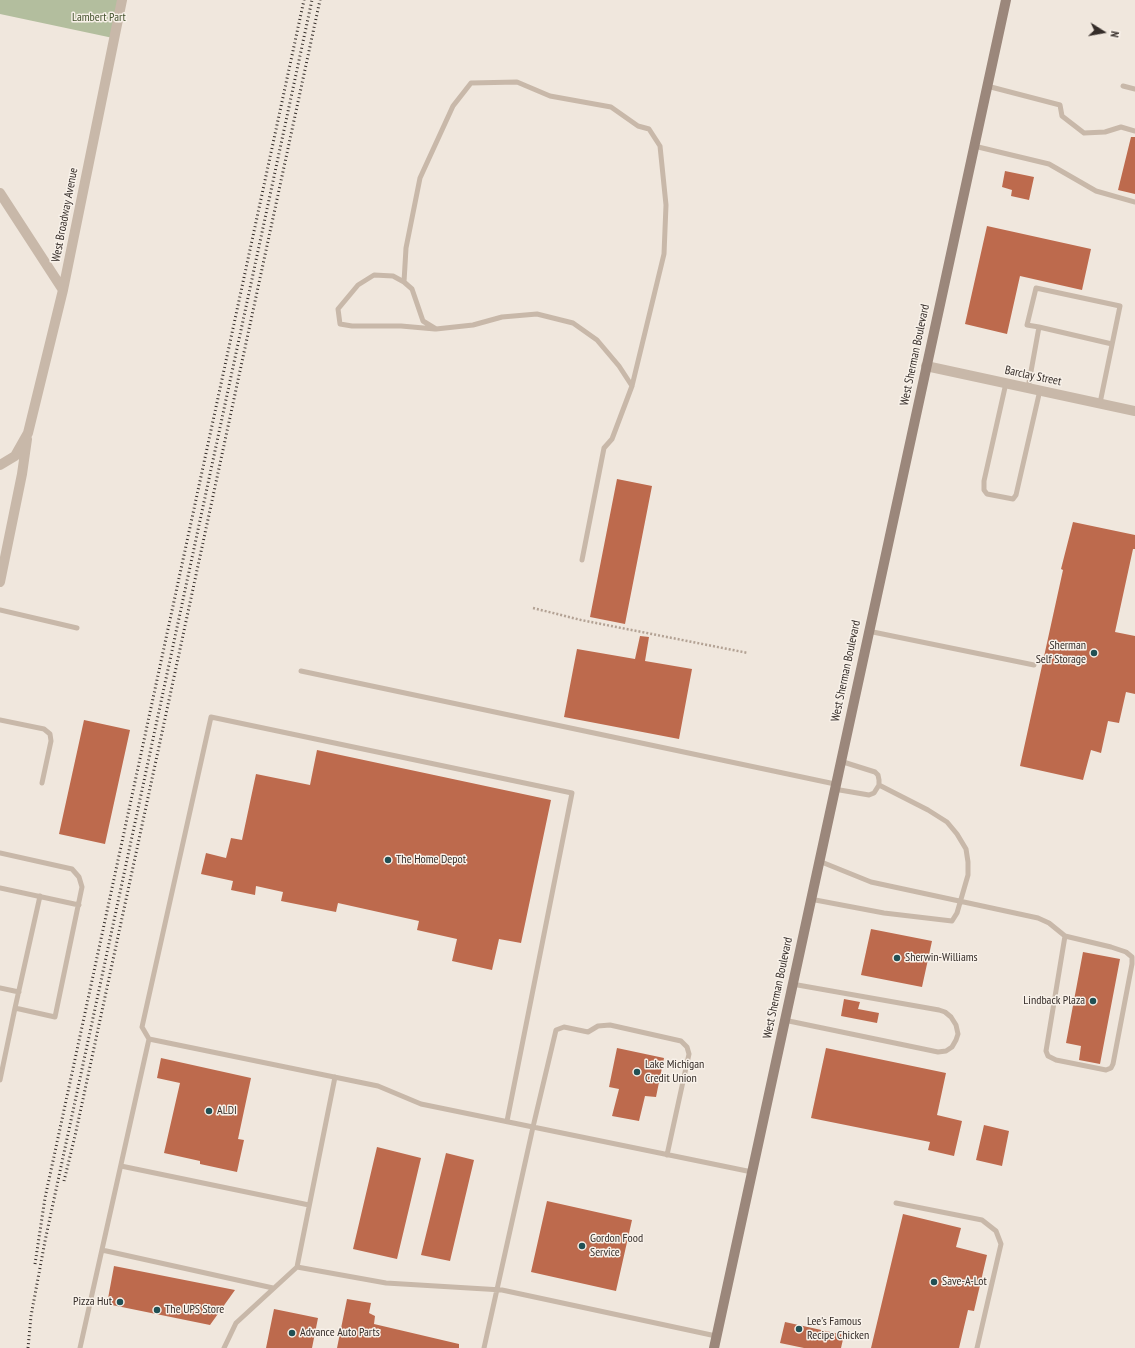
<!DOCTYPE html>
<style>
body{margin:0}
#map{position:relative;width:1135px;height:1348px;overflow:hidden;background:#f0e7dd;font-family:"PT Sans Narrow",sans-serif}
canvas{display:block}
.north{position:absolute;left:1083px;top:12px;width:40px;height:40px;-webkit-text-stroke:3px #f8f1e9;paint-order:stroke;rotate:101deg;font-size:11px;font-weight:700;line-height:16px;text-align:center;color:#352d29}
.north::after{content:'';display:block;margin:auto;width:14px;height:18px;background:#352d29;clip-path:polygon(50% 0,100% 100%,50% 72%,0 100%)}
</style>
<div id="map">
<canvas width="1135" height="1348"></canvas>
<div class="north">N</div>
</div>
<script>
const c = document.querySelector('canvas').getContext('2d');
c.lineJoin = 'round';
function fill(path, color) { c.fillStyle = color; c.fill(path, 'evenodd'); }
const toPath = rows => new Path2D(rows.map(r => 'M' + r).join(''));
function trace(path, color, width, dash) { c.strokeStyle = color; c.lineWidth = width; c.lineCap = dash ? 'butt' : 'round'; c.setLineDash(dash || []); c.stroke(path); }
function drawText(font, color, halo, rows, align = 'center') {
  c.font = font + ' "PT Sans Narrow",sans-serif'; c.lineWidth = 3; c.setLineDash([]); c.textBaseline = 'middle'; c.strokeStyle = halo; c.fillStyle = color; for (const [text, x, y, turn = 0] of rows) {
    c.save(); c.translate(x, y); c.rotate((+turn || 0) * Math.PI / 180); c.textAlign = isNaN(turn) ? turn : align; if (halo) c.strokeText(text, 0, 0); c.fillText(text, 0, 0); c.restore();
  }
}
fill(toPath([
 [0,0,122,0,113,38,0,14]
]), '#b3be9e');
fill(toPath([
 [1131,137,1135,137,1135,194,1118,190],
 [1005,171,1034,177,1029,200,1011,196,1012,190,1002,187],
 [987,226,1091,249,1082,290,1020,276,1007,334,965,324],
 [617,479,652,486,625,624,590,617],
 [1073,522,1135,535,1135,549,1133,549,1115,632,1135,636,1135,694,1126,692,1119,723,1108,721,1101,753,1091,750,1083,780,1020,766,1063,570,1061,569],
 [640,636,649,637,645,661,692,669,679,739,564,717,577,649,635,659],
 [84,720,130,730,105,844,59,834],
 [317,750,551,800,521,943,499,939,492,970,452,961,457,939,417,930,419,921,338,903,336,912,281,901,283,892,256,886,255,895,231,890,233,881,201,874,206,853,226,858,231,838,242,840,256,774,310,785],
 [871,929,932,941,922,987,861,975],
 [1083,952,1120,959,1100,1064,1079,1060,1081,1046,1066,1043],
 [844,999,860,1002,858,1009,879,1013,877,1023,841,1016],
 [617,1048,664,1058,656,1097,645,1096,639,1121,612,1116,619,1089,609,1087],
 [826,1048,946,1073,937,1115,962,1121,954,1156,928,1150,930,1142,811,1118],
 [161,1058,251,1078,238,1139,244,1140,237,1172,200,1164,200,1161,164,1153,180,1083,157,1078],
 [984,1125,1009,1131,1002,1166,976,1160],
 [377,1147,421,1158,397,1259,353,1249],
 [446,1153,474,1160,450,1261,421,1255],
 [547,1201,632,1220,616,1291,531,1272],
 [903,1214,961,1228,956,1247,987,1255,974,1311,968,1310,959,1348,871,1348],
 [114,1266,235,1290,210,1325,107,1304],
 [347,1299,371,1303,369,1313,375,1316,374,1324,459,1344,459,1348,337,1348],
 [274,1309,318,1318,312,1348,266,1348],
 [785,1322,844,1335,841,1348,804,1348,780,1343]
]), '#bd6a4d');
trace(toPath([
 [533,608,581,620,748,653]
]), '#b3a294', 2.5, [2, 2]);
trace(toPath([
 [987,86,1060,105,1062,116,1084,133,1105,132,1121,127,1135,131],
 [1123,86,1135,89],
 [974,146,1049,164,1096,191,1135,202],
 [404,282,393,276,374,275,358,285,338,309,340,324,352,326,401,326,435,329],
 [1039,327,1112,344],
 [1006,383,984,481,984,490,987,494,1013,499,1016,495,1040,390],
 [1028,388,1039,327,1027,325,1036,288,1120,306,1100,403],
 [582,560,604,448,612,439,632,386,664,254,666,205,660,146,649,129,638,126,611,107,550,96,517,82,471,83,453,106,420,178,406,248,404,282,412,289,423,321,436,329,473,325,502,317,537,314,573,323,597,340,619,366,632,386],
 [0,610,77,628],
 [868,631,1034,665],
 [301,671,835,784],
 [0,720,44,729,50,734,51,741,42,783],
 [834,789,869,795,874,793,879,785,879,780,878,775,875,772,840,761],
 [0,853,72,869,79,877,82,887,55,1017,15,1008,0,1080],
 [819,861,871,882,1038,918,1049,923,1065,936,1111,947,1126,952,1132,957,1132,964,1113,1064,1111,1068,1106,1070,1056,1060,1048,1056,1046,1051,1065,936],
 [0,888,79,905],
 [810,899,884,913,952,921,957,913,968,875,968,862,966,849,957,834,947,822,928,810,879,785],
 [0,988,19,992],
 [15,1008,40,896],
 [784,1020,938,1052,946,1051,952,1047,956,1040,958,1034,956,1025,951,1017,945,1012,939,1010,792,984],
 [149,1039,142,1027,211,717,572,793,507,1121],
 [121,1166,309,1205],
 [896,1203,982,1220,996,1231,1001,1244,977,1348],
 [102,1250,273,1288],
 [297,1267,386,1283,502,1290,716,1336],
 [80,1348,149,1039,378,1086,421,1104,752,1172],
 [224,1348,236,1323,297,1267,335,1077],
 [484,1348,533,1127,556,1030,564,1027,588,1032,598,1026,610,1025,681,1041,687,1047,689,1054,667,1155]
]), '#c8b8a9', 5);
trace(toPath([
 [0,193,63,290],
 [926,366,1135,411],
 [0,465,15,456,28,433,63,290,122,0],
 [0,582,22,474,27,439]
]), '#c8b8a9', 10);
trace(toPath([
 [714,1348,1006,0]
]), '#9b877b', 10);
trace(toPath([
 [64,1181,75,1136,320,0],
 [35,1264,45,1198,304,0],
 [28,1348,31,1316,45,1241,312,0]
]), '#352d29', 3, [1, 3]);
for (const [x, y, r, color] of [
 [1094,653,4,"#215054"],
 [388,860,4,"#215054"],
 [897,958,4,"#215054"],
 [1093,1001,4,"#215054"],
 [637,1072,4,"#215054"],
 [209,1111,4,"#215054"],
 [582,1246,4,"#215054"],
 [934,1282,4,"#215054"],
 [120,1302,4,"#215054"],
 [157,1310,4,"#215054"],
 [799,1329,4,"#215054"],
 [292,1333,4,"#215054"]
]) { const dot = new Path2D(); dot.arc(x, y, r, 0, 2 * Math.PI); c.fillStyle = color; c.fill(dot); trace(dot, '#f8f1e9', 1.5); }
drawText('12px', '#44522e', '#f8f1e9', [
 ["Lambert Part",99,18]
]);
drawText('12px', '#352d29', '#f8f1e9', [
 ["West Broadway Avenue",65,215,-79],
 ["West Sherman Boulevard",915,355,-78],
 ["Barclay Street",1033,376,12],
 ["West Sherman Boulevard",846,671,-78],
 ["West Sherman Boulevard",778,988,-78]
]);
drawText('12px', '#352d29', '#f8f1e9', [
 ["Sherman",1086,646,"right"],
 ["Self Storage",1086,660,"right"],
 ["The Home Depot",396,860],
 ["Sherwin-Williams",905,958],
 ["Lindback Plaza",1085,1001,"right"],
 ["Lake Michigan",645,1065],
 ["Credit Union",645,1079],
 ["ALDI",217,1111],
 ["Gordon Food",590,1239],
 ["Service",590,1253],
 ["Save-A-Lot",942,1282],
 ["Pizza Hut",112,1302,"right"],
 ["The UPS Store",165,1310],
 ["Lee's Famous",807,1322],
 ["Recipe Chicken",807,1336],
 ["Advance Auto Parts",300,1333]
], 'left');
</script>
